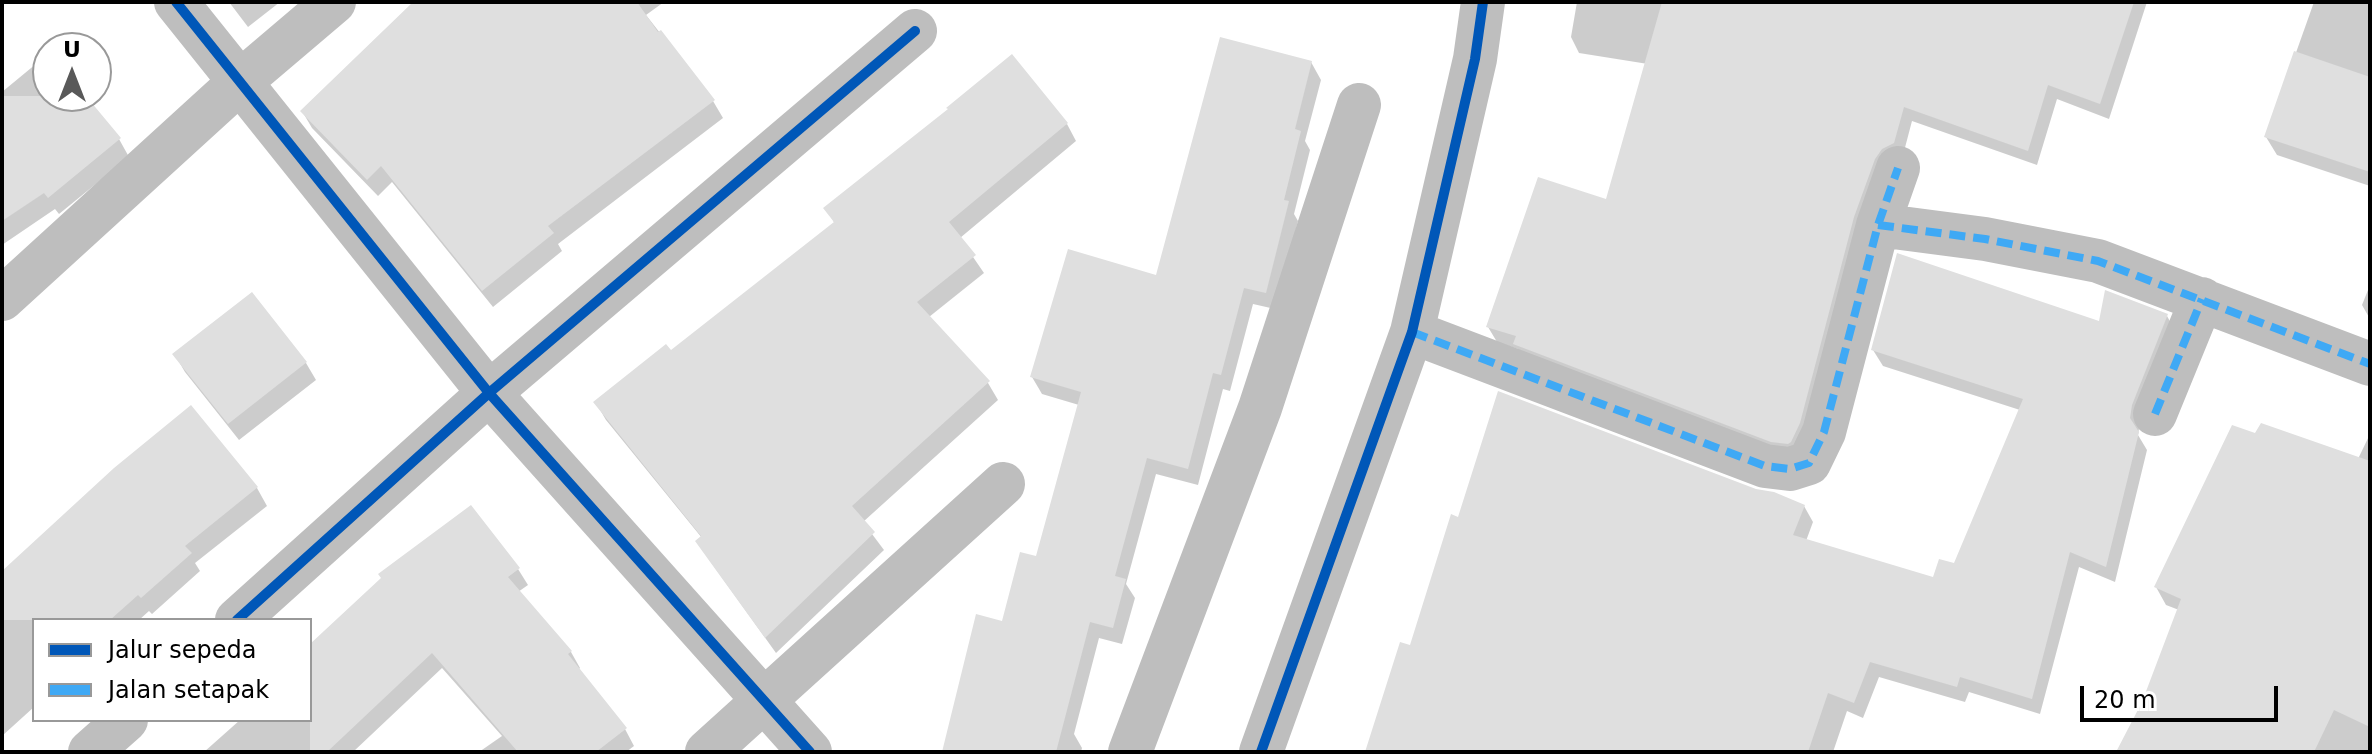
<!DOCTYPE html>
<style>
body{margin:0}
#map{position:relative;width:2372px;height:754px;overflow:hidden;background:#fff;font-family:"DejaVu Sans",sans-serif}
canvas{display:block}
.frame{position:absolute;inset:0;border:4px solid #000;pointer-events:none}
.legend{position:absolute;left:32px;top:618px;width:280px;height:104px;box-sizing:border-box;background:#fff;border:2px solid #999;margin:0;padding:10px 14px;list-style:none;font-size:24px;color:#000}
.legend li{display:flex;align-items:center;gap:16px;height:40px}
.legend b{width:40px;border:2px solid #999}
.north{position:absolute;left:32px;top:32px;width:80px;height:80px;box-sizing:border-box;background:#fff;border:2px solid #999;border-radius:50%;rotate:0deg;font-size:22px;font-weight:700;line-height:32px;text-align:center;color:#000}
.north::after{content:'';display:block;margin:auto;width:28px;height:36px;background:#595959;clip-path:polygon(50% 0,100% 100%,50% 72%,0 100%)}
.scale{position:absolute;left:2080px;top:686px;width:198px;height:36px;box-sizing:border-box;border:4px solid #000;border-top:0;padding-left:10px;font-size:24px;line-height:28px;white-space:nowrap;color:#000;-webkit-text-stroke:6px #fff;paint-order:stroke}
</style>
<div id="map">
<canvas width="2372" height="754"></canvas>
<div class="frame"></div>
<ul class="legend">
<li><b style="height:10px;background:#0057b8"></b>Jalur sepeda</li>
<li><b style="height:10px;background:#3fa9f5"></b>Jalan setapak</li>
</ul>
<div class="north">U</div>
<div class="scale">20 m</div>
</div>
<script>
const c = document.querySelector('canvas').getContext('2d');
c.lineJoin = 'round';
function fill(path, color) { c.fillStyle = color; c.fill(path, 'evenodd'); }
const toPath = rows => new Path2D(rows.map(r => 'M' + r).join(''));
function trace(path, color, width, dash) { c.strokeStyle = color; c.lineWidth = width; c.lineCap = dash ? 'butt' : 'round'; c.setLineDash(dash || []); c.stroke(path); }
fill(toPath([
 [229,2,280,2,248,27],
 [416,2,664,2,646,15,713,101,723,118,558,244,562,251,493,307,392,182,378,196,312,128,302,111],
 [1577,2,2147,2,2109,119,2057,99,2037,165,1912,121,1902,159,1800,457,1524,359,1518,349,1497,342,1488,327,1608,202,1648,64,1579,53,1571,37],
 [2314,2,2370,2,2370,186,2277,155,2266,137],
 [48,54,48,96,84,96,119,139,129,157,59,214,55,209,2,245,2,92],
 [1311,62,1321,80,1305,141,1310,150,1294,214,1298,221,1275,309,1253,304,1230,391,1223,389,1198,485,1156,474,1126,584,1135,598,1122,644,1099,638,1074,734,1082,748,1081,752,944,752,1003,623,1037,558,1079,405,1042,394,1032,377,1158,277],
 [1067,124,1076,141,960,238,984,273,929,317,988,383,998,400,863,522,884,550,776,653,708,558,702,538,606,420,596,403,670,353,835,224,826,208],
 [2370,285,2370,319,2362,305],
 [2167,316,2176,332,2140,422,2138,435,2147,450,2115,582,2079,567,2040,714,1969,692,1965,702,1879,677,1863,718,1847,711,1833,752,1367,752,1411,648,1460,519,1756,491,1804,506,1813,522,1806,541,1935,580,1955,566,2020,410,1883,366,1873,350],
 [175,355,306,363,316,380,239,440,185,372],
 [191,408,257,488,267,506,195,563,200,571,152,614,149,611,139,620,34,620,34,707,2,736,2,584],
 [2370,434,2370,752,2129,752,2143,702,2179,610,2166,605,2156,587,2358,459],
 [518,569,528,585,518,592,571,652,580,668,578,670,625,729,634,746,626,752,479,752,502,736,442,668,353,752,204,752,240,720,310,720,310,647]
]), '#0003');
fill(toPath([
 [413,2,637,2,658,32,661,30,715,100,548,226,554,233,482,291,381,166,367,180,300,111],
 [1662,2,2134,2,2100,104,2048,85,2028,151,1904,107,1894,143,1882,149,1875,159,1854,217,1800,423,1791,442,1788,444,1771,442,1513,344,1516,336,1486,327,1538,177,1606,199],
 [1220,37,1312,61,1295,129,1301,131,1284,200,1289,201,1266,293,1244,288,1221,375,1213,373,1188,469,1147,458,1115,576,1126,579,1113,628,1090,622,1056,752,942,752,976,614,1002,621,1020,552,1036,556,1081,392,1030,377,1068,249,1156,275],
 [2294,51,2370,77,2370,172,2264,137],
 [1012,54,1068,123,949,222,976,255,917,302,990,381,852,506,875,532,765,638,695,541,701,536,593,402,666,344,671,350,834,222,823,208,948,109,946,108],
 [2,96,86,96,121,138,48,198,44,193,2,221],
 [1897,253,2099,321,2105,290,2168,314,2132,405,2130,418,2139,432,2106,567,2070,552,2032,699,1960,677,1957,687,1870,662,1854,703,1828,693,1808,752,1365,752,1400,642,1410,645,1451,514,1458,517,1498,391,1756,489,1774,492,1805,505,1793,535,1933,577,1939,559,1954,563,2023,399,1871,350],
 [252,292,307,362,228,424,172,354],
 [191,405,258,487,185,546,192,553,141,598,138,595,110,620,2,620,2,571,114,468],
 [2261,423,2370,461,2370,727,2334,710,2314,752,2116,752,2142,702,2181,599,2154,587,2232,425,2255,433],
 [471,505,520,568,508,577,572,651,568,654,627,728,596,752,518,752,432,653,327,752,310,752,310,644,381,578,378,574]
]), '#dfdfdf');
trace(toPath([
 [176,2,489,393,810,752],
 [1878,225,1985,239,2098,261,2370,364],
 [2,299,241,81,334,2],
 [1412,332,1765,466,1790,469,1809,463,1824,432,1878,225,1898,168],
 [2155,414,2202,299],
 [237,620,489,393,915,31],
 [90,752,126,720],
 [707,752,1003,484],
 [1130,752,1260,408,1359,105],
 [1261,752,1412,332,1475,59,1483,2]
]), '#bebebe', 44);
trace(toPath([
 [1878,225,1985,239,2098,261,2370,364],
 [1412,332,1765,466,1790,469,1809,463,1824,432,1878,225,1898,168],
 [2155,414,2202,299]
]), '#3fa9f5', 8, [16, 8]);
trace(toPath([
 [176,2,489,393,810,752],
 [237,620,489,393,915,31],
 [1261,752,1412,332,1475,59,1483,2]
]), '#0057b8', 10);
</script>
